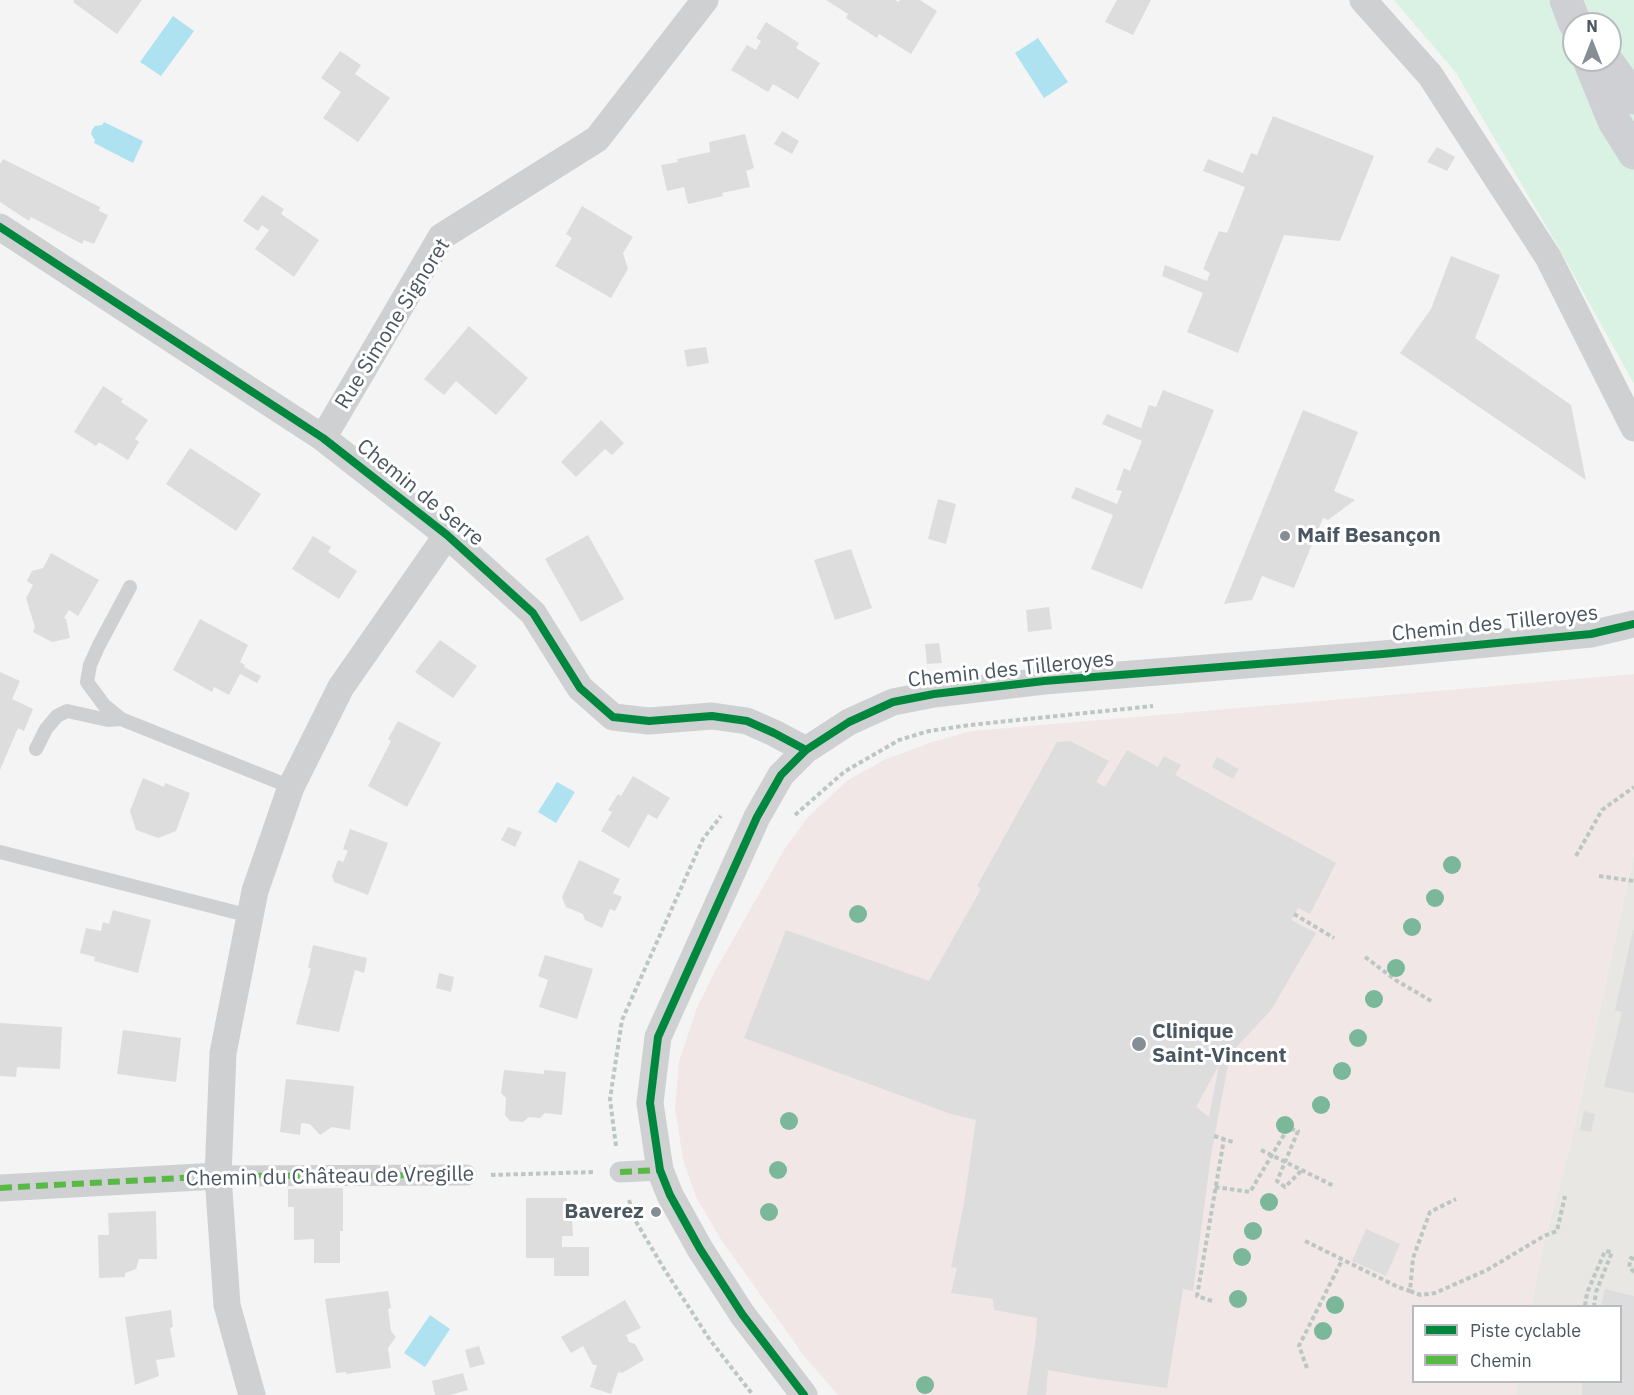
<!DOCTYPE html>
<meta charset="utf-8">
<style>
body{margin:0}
#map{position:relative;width:1634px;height:1395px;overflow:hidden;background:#f4f4f4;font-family:"IBM Plex Sans",sans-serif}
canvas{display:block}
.legend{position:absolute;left:1412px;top:1305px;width:210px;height:78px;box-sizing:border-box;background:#fff;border:2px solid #b7bbc0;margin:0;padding:8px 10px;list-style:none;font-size:18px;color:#4a5661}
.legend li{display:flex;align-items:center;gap:12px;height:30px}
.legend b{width:30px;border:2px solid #b7bbc0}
.north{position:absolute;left:1562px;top:12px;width:60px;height:60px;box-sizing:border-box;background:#fff;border:2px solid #b7bbc0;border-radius:50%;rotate:0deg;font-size:16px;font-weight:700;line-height:24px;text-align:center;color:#4a5661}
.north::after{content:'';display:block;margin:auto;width:21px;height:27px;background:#868d94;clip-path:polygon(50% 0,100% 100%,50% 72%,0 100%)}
</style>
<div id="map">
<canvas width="1634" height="1395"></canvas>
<ul class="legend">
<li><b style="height:8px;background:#00873e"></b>Piste cyclable</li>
<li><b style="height:8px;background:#58b947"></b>Chemin</li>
</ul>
<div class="north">N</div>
</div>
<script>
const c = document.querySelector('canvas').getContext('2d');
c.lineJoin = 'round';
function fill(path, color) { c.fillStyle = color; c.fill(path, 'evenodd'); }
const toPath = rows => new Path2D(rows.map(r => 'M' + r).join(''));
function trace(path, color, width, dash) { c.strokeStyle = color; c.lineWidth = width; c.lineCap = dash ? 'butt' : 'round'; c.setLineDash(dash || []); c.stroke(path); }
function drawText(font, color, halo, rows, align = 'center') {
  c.font = font + ' "IBM Plex Sans",sans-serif'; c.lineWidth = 6; c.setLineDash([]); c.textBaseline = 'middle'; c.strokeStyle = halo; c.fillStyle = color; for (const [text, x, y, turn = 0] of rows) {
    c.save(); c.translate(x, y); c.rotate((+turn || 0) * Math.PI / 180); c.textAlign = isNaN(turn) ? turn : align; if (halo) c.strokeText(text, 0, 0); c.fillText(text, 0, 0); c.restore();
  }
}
fill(toPath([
 [1634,853,1634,1395,1515,1395,1517,1382,1620,1382,1620,1306,1531,1306,1541,1255,1570,1146]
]), '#e8e7e3');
fill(toPath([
 [1634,674,1634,853,1570,1146,1541,1255,1531,1306,1414,1306,1414,1382,1517,1382,1515,1395,838,1395,804,1356,720,1238,696,1197,683,1159,675,1108,679,1062,697,1008,714,973,784,850,808,817,848,780,886,759,932,742,972,731]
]), '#f1e7e6');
fill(toPath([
 [1394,0,1634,0,1634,384,1555,241,1456,73],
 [1574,24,1610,24,1610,60,1574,60]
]), '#d9f2e3');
fill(toPath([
 [173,16,194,31,161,76,140,62],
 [1038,38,1068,82,1044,98,1015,53],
 [104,122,143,141,133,163,94,143,95,140,91,134,92,130,95,126,102,125],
 [557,782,575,792,556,823,538,812],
 [430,1315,450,1329,425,1367,404,1353]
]), '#aee2f0');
fill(toPath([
 [74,0,142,0,117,34,73,2],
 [826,0,895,0,898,2,900,0,920,0,937,11,911,54,879,34,877,38,846,18,848,14],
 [1117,0,1151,0,1133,35,1105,22],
 [766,22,799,43,796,48,820,63,798,99,773,84,768,92,731,70,747,45,756,50,761,41,756,38],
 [340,51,361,65,355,74,390,98,358,142,323,118,341,92,321,78],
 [1273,116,1374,156,1340,241,1284,235,1238,353,1187,332,1203,293,1162,276,1165,265,1207,281,1210,273,1203,269,1219,231,1227,233,1245,187,1203,171,1208,159,1243,173,1251,153,1257,155],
 [782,131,799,141,792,154,774,144],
 [745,134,754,168,746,171,750,187,722,193,723,196,688,204,684,187,667,191,661,165,678,162,677,159,710,152,709,142],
 [1437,147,1455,157,1447,171,1427,162],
 [3,159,100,207,99,211,108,215,94,244,84,240,82,244,31,217,29,221,0,202,0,164],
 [262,195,284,209,281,214,319,240,294,277,255,249,269,230,262,225,258,231,243,221],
 [582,206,633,237,623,253,628,269,611,298,555,266,572,238,566,234],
 [1451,256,1500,275,1475,338,1571,405,1586,480,1400,353,1431,309],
 [469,326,528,378,496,415,456,381,444,395,424,379],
 [706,347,709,363,687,367,684,350],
 [103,386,123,399,121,402,148,420,135,439,139,442,128,460,99,442,96,446,74,432],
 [1163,390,1214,410,1142,589,1091,569,1113,515,1071,498,1076,487,1117,504,1122,491,1116,490,1124,468,1130,471,1142,441,1102,424,1107,414,1141,428,1149,405,1156,407],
 [1303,410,1358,432,1334,491,1355,500,1328,520,1323,518,1294,588,1262,576,1252,600,1224,604],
 [601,420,624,443,612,455,605,449,576,477,561,462],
 [190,448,261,494,236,531,166,484],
 [938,499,956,504,946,544,928,539],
 [588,535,624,599,581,622,545,559],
 [313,536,331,547,328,552,357,571,339,599,292,569],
 [851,549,872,608,835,620,814,560],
 [51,553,99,580,78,616,69,610,64,618,66,619,70,638,52,642,33,632,35,627,26,598,33,585,27,581,32,571,43,568],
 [1049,607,1052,629,1028,632,1026,610],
 [200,619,248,645,240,662,245,665,244,667,261,676,257,683,240,674,229,695,214,687,212,692,173,670],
 [440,640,477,666,453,698,415,672],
 [939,643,942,663,927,664,925,644],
 [0,672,20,681,12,699,33,709,24,731,18,728,0,770],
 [398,721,441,743,407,807,368,786,391,741,388,739],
 [1070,741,1109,761,1096,782,1105,787,1127,750,1158,767,1164,756,1181,765,1175,775,1336,863,1310,914,1298,908,1291,920,1316,933,1271,1010,1230,1054,1211,1155,1193,1291,1183,1289,1167,1388,1092,1378,1048,1370,1046,1395,1027,1395,1036,1337,1037,1318,994,1310,993,1299,951,1293,957,1268,951,1267,964,1203,976,1120,951,1114,744,1038,786,930,929,981,981,889,977,886,1057,742],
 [1219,1065,1209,1117,1196,1107],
 [1217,757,1239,769,1233,779,1212,767],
 [633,776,670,798,657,819,648,814,629,848,601,831,612,812,608,810,618,794,621,796],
 [143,778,164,787,165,783,190,793,176,831,158,838,136,830,130,811],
 [508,827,522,832,515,847,501,840],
 [350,829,388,843,368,895,334,882,332,876,338,860,343,862,348,851,343,849],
 [579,860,620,879,613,893,622,897,615,911,610,909,602,928,585,920,583,914,566,907,562,897],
 [113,910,151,920,138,973,94,961,95,957,80,953,86,928,101,931,103,922,109,924],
 [1633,930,1634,930,1634,1093,1604,1087,1622,1012,1615,1010],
 [313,945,367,958,364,973,355,970,339,1032,296,1024,311,968,308,968],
 [545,955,593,969,577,1019,539,1007,548,980,538,976],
 [439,973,454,977,451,992,436,988],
 [0,1023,62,1027,60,1069,17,1067,16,1077,0,1076],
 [123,1030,181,1038,176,1082,117,1074],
 [504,1070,544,1074,544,1070,566,1072,562,1115,545,1113,540,1118,529,1117,523,1122,510,1121,505,1115,506,1098,501,1093],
 [286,1079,354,1086,350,1130,332,1127,320,1135,310,1124,301,1123,300,1135,280,1132],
 [1584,1111,1595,1114,1591,1132,1580,1130],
 [343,1188,343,1231,340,1231,340,1263,314,1263,314,1239,294,1240,294,1207,288,1207,288,1189],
 [526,1198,567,1198,567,1214,572,1214,573,1236,562,1236,562,1247,589,1247,589,1276,554,1276,554,1258,526,1258],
 [156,1211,157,1259,139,1259,136,1269,125,1273,125,1277,99,1278,98,1235,109,1235,108,1213],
 [1366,1229,1400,1244,1386,1276,1352,1261],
 [1605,1289,1634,1296,1634,1395,1582,1395,1582,1382,1620,1382,1620,1306,1601,1306],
 [388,1291,391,1308,388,1309,391,1331,396,1337,388,1348,391,1368,346,1374,346,1372,336,1373,325,1299],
 [625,1300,641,1328,626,1335,629,1342,635,1344,644,1360,622,1373,618,1372,611,1394,590,1387,597,1365,593,1365,583,1346,571,1353,561,1337],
 [171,1310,173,1327,170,1328,175,1357,156,1360,159,1376,135,1385,125,1317],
 [479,1346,485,1364,470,1368,465,1350],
 [463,1373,468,1390,450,1395,435,1395,432,1381]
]), '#ddddde');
trace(toPath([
 [795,815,844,772,899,740,929,731,970,725,1153,706],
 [1576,856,1602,810,1634,787],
 [1599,876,1634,881],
 [1294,914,1334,938],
 [1365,957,1397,981,1433,1002],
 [1214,1136,1233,1142],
 [616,1146,610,1099,622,1020,703,839,721,816],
 [1261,1150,1334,1186],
 [491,1175,595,1172],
 [1215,1187,1250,1192,1288,1128,1298,1131,1277,1181,1285,1187,1302,1170],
 [629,1200,635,1220,666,1272,710,1340,753,1395],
 [1305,1241,1398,1287,1410,1291,1413,1258,1430,1212,1456,1199],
 [1634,1259,1631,1258,1629,1267,1634,1272],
 [1410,1291,1421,1295,1435,1293,1487,1270,1544,1236,1557,1231,1565,1196],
 [1212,1301,1197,1296,1224,1139],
 [1585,1306,1587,1293,1605,1251,1612,1252,1596,1292,1594,1306],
 [1307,1368,1299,1346,1342,1260]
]), '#bcc7c4', 4, [4.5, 3]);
trace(toPath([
 [130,587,99,645,90,665,87,682,104,705,121,719,291,787],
 [36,749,46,729,57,716,67,711,108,720,121,719],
 [0,852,250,916]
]), '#ced0d2', 14);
trace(toPath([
 [620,1172,660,1170],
 [218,1176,466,1175]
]), '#ced0d2', 21);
trace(toPath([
 [1363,0,1430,75,1548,257,1634,428],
 [0,227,323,438,447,535,533,613,580,688,613,717,649,721,712,716,747,721,774,733,806,750],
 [323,438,441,237,597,139,705,0],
 [0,1188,218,1176],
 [252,1395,227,1305,218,1176,223,1053,255,891,291,787,341,687,447,535],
 [804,1395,742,1314,700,1249,670,1195,660,1170,650,1103,658,1037,757,817,781,775,806,750,849,722,893,702,934,694,1044,681,1383,654,1591,634,1634,624]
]), '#ced0d2', 27);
trace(toPath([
 [1566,0,1575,24],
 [1589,60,1614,121,1634,153],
 [1606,60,1634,98]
]), '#ced0d4', 33);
trace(toPath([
 [620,1172,660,1170],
 [0,1188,218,1176,466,1175]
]), '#58b947', 6, [12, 6]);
trace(toPath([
 [0,227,323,438,447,535,533,613,580,688,613,717,649,721,712,716,747,721,774,733,806,750],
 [804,1395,742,1314,700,1249,670,1195,660,1170,650,1103,658,1037,757,817,781,775,806,750,849,722,893,702,934,694,1044,681,1383,654,1591,634,1634,624]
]), '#00873e', 8);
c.fillStyle = '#7ab899';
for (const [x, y] of [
 [1452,865],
 [1435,898],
 [858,914],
 [1412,927],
 [1396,968],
 [1374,999],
 [1358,1038],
 [1342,1071],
 [1321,1105],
 [789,1121],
 [1285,1125],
 [778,1170],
 [1269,1202],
 [769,1212],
 [1253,1231],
 [1242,1257],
 [1238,1299],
 [1335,1305],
 [1323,1331],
 [925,1385]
]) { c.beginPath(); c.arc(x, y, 9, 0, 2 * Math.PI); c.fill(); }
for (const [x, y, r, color] of [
 [1285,536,6,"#868d94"],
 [1139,1044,8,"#868d94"],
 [656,1212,6,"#868d94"]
]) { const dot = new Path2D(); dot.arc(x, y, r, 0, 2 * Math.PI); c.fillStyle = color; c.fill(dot); trace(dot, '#fff', 2); }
drawText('21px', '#4a5661', '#fff', [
 ["Rue Simone Signoret",393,324,-58],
 ["Chemin de Serre",420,493,39],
 ["Chemin des Tilleroyes",1495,624,-6],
 ["Chemin des Tilleroyes",1011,670,-6],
 ["Chemin du Château de Vregille",330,1177,-1]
]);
drawText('bold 21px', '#4a5661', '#fff', [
 ["Maif Besançon",1297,536],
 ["Clinique",1152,1032],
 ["Saint-Vincent",1152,1056],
 ["Baverez",644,1212,"right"]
], 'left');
</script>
